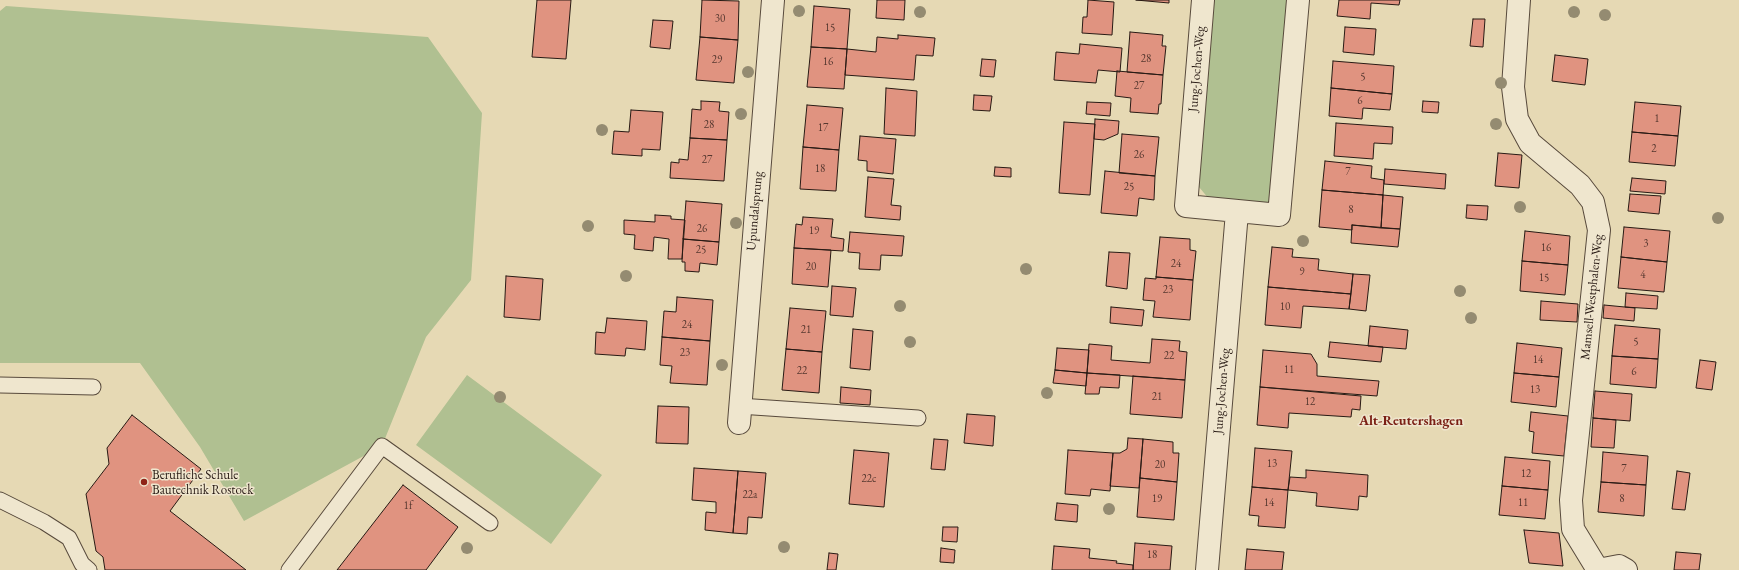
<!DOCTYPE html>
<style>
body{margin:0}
canvas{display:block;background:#e6d9b4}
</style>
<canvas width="1739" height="570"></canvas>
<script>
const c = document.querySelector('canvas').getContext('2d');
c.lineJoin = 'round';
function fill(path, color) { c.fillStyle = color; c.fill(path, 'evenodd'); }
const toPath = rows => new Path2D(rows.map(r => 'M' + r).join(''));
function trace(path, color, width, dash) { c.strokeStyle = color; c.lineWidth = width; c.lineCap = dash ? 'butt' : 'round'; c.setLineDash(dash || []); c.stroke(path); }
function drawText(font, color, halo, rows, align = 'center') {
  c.font = font + ' "EB Garamond",serif'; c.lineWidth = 3; c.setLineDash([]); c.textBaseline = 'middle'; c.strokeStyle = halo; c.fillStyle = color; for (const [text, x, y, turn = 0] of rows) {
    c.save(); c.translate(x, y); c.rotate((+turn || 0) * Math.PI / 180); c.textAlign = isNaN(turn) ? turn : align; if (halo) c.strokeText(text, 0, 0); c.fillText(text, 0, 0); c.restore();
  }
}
fill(toPath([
 [1214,0,1290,0,1269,205,1209,199,1199,187],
 [6,6,428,37,482,113,471,280,426,337,382,446,244,521,200,447,140,363,0,363,0,11],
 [467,375,602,475,551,544,416,445]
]), '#b0c091');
const building = toPath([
 [537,0,571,0,566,59,532,57,537,0],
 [702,0,739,1,738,40,700,37,702,0],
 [877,0,905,0,904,20,876,18,877,0],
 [1088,0,1114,2,1112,35,1082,33,1083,17,1087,17,1088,0],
 [1136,0,1169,0,1169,3,1136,0],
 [1339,0,1400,0,1399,5,1371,3,1370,19,1337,16,1339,0],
 [814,6,850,9,847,49,811,47,814,6],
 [1473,19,1485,19,1483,47,1470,46,1473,19],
 [653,20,673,21,670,49,650,47,653,20],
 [1345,27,1376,29,1374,55,1343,52,1345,27],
 [1130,32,1163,35,1162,46,1166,46,1163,75,1127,72,1130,32],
 [898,35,935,38,933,56,916,55,914,80,845,75,847,49,876,52,877,37,898,39,898,35],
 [700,37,738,40,734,83,696,80,700,37],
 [1080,44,1122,48,1120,72,1098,70,1096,83,1054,80,1056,52,1079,54,1080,44],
 [811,47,847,49,844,89,807,87,811,47],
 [1555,55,1588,59,1585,85,1552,81,1555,55],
 [982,59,996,60,994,77,980,76,982,59],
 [1333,61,1394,66,1392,94,1331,88,1333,61],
 [1117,71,1163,75,1161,104,1159,104,1158,114,1130,112,1131,98,1115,96,1117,71],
 [886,88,917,91,915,136,884,134,886,88],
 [1331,88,1392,94,1390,110,1363,108,1362,119,1329,116,1331,88],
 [974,95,992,96,990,111,973,110,974,95],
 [701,101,720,102,719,111,729,112,727,140,690,138,692,109,701,110,701,101],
 [1423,101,1439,102,1438,113,1422,112,1423,101],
 [1087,102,1111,103,1110,116,1086,114,1087,102],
 [1635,102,1681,106,1678,136,1632,132,1635,102],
 [807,105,843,108,839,150,803,147,807,105],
 [631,110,663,112,660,150,642,149,642,156,612,154,614,131,629,132,631,110],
 [1095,119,1119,121,1118,134,1104,140,1094,139,1095,119],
 [1064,122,1095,124,1090,195,1059,193,1064,122],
 [1336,123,1393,127,1392,144,1374,143,1373,159,1334,156,1336,123],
 [1632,132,1678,136,1675,166,1629,162,1632,132],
 [1122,134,1159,137,1155,176,1119,173,1122,134],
 [860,136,896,139,893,174,867,171,867,161,858,160,860,136],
 [690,138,727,140,724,181,670,178,671,162,679,163,679,159,688,160,690,138],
 [803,147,839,150,836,191,800,189,803,147],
 [1498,153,1522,155,1519,188,1495,186,1498,153],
 [1325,161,1372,166,1371,178,1384,180,1383,195,1322,190,1325,161],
 [995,167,1011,168,1011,177,994,176,995,167],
 [1385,169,1446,174,1445,189,1384,184,1385,169],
 [1105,171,1155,176,1154,200,1139,198,1137,216,1101,213,1105,171],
 [868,177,894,179,891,205,901,206,900,220,865,217,868,177],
 [1632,178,1666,181,1665,194,1630,191,1632,178],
 [1322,190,1383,195,1381,228,1352,225,1352,230,1319,227,1322,190],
 [1630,194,1661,196,1659,214,1628,211,1630,194],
 [1383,195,1403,197,1400,229,1381,228,1383,195],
 [686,201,722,204,719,242,683,239,686,201],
 [1467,205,1488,206,1487,220,1466,218,1467,205],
 [655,215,671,216,671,219,685,220,682,259,668,259,669,239,654,237,653,251,634,249,635,235,624,234,624,220,655,222,655,215],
 [803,217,833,219,831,237,844,239,843,251,794,248,796,224,802,225,803,217],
 [1352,225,1400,229,1398,247,1351,243,1352,225],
 [1624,227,1670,231,1667,262,1621,257,1624,227],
 [1525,231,1570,236,1568,265,1522,261,1525,231],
 [850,232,904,236,902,256,881,255,880,270,859,269,860,253,848,252,850,232],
 [1160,237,1190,239,1190,250,1196,251,1193,280,1156,277,1160,237],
 [683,239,719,242,717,265,700,263,699,272,685,271,685,262,682,262,683,239],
 [1272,247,1293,249,1292,257,1319,259,1318,270,1353,274,1351,294,1268,287,1272,247],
 [794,248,831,250,828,287,792,284,794,248],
 [1109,252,1130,253,1127,289,1106,286,1109,252],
 [1621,257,1667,262,1664,292,1618,288,1621,257],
 [1522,261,1568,265,1565,295,1520,291,1522,261],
 [1353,274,1370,275,1366,311,1349,309,1353,274],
 [506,276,543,279,540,320,504,317,506,276],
 [1156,277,1193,280,1190,320,1153,317,1155,301,1143,300,1145,278,1156,279,1156,277],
 [832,286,856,288,853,317,830,315,832,286],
 [1268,287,1351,294,1349,309,1303,306,1301,328,1265,325,1268,287],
 [1626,293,1658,296,1657,309,1625,307,1626,293],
 [677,297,713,300,710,341,662,337,664,311,676,312,677,297],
 [1541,301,1578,304,1577,322,1540,320,1541,301],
 [1604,305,1635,308,1634,321,1603,318,1604,305],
 [1111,307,1144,310,1142,326,1110,323,1111,307],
 [790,308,826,311,822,352,786,349,790,308],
 [607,318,647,321,645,350,626,348,625,356,595,354,596,332,605,333,607,318],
 [1615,325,1660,329,1658,359,1612,356,1615,325],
 [1370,326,1408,330,1406,349,1368,346,1370,326],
 [853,329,873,331,870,370,850,368,853,329],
 [662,337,710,341,707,385,670,383,672,366,660,365,662,337],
 [1152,339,1180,341,1179,351,1187,352,1185,380,1087,373,1089,344,1112,346,1111,360,1150,363,1152,339],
 [1330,342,1383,347,1381,362,1328,357,1330,342],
 [1517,343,1562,348,1559,377,1514,373,1517,343],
 [1057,348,1089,350,1087,373,1055,370,1057,348],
 [786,349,822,352,819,393,782,390,786,349],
 [1263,350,1311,354,1317,364,1317,376,1379,381,1377,396,1260,387,1263,350],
 [1612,356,1658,359,1656,388,1610,384,1612,356],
 [1700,360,1716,362,1712,390,1696,388,1700,360],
 [1055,370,1087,373,1086,386,1053,383,1055,370],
 [1087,373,1120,375,1119,388,1100,387,1099,394,1085,394,1087,373],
 [1514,373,1559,377,1556,407,1511,402,1514,373],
 [1133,376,1185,380,1182,418,1130,414,1133,376],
 [841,387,871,390,870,405,840,403,841,387],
 [1260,387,1361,396,1360,410,1352,409,1351,417,1289,413,1288,428,1257,425,1260,387],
 [1595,391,1632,394,1630,421,1593,418,1595,391],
 [658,406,689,407,688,444,656,443,658,406],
 [1531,412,1568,416,1564,456,1532,453,1534,432,1529,431,1531,412],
 [967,414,995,416,993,446,964,443,967,414],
 [132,415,201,469,170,511,246,570,105,570,103,557,96,551,86,494,109,464,107,448,132,415],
 [1593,418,1616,420,1614,448,1591,447,1593,418],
 [1128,438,1143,439,1139,488,1110,486,1113,453,1120,453,1127,449,1128,438],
 [934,439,948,440,945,470,931,469,934,439],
 [1143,439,1173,442,1173,453,1179,453,1177,482,1140,478,1143,439],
 [1255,448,1292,451,1288,490,1252,487,1255,448],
 [854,450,889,453,884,507,849,504,854,450],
 [1068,450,1113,453,1110,491,1091,489,1090,496,1065,494,1068,450],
 [1603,452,1648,456,1646,485,1601,482,1603,452],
 [1505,457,1550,461,1548,490,1502,486,1505,457],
 [694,468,738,471,733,533,705,530,706,512,716,513,716,502,692,500,694,468],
 [1306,470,1368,475,1367,497,1359,496,1358,510,1316,506,1317,493,1288,490,1290,477,1306,478,1306,470],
 [738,471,766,473,762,518,748,517,747,534,733,533,738,471],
 [1677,471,1690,473,1685,510,1672,509,1677,471],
 [1140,478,1177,482,1174,520,1137,517,1140,478],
 [1601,482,1646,485,1644,516,1598,512,1601,482],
 [403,485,458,527,426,570,337,570,403,485],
 [1502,486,1548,490,1545,519,1499,515,1502,486],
 [1252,487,1288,490,1285,528,1258,526,1259,516,1249,515,1252,487],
 [1057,503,1078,505,1077,522,1055,520,1057,503],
 [943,527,958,527,957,542,942,541,943,527],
 [1524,530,1559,533,1563,566,1529,563,1524,530],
 [1135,543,1172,546,1170,570,1133,570,1135,543],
 [1054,546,1090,549,1089,558,1117,561,1116,563,1133,565,1133,570,1052,570,1054,546],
 [941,548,955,550,954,563,940,562,941,548],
 [1247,549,1284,552,1282,570,1245,570,1247,549],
 [1676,552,1701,554,1699,570,1674,570,1676,552],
 [829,553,838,554,836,570,827,570,829,553]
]);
fill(building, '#e09380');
trace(building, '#281a14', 1);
const service = toPath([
 [0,385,93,387],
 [739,406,918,418],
 [0,500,44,522,69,538,82,564,89,570],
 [289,570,382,446,490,523]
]);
const minor = toPath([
 [1203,0,1186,206,1279,215,1298,0],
 [1519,0,1513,87,1517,119,1530,143,1580,185,1593,202,1599,230,1571,500,1573,529,1598,570],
 [739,423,773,0],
 [1207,570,1237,212],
 [1598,570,1619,566,1626,570]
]);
trace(service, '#584a3c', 17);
trace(minor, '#584a3c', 24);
trace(service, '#efe6ce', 15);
trace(minor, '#efe6ce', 22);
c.fillStyle = '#948b71';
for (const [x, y] of [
 [799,11],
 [920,12],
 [1574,12],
 [1605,15],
 [748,72],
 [1501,83],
 [741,114],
 [1496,124],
 [602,130],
 [1520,207],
 [1718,218],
 [736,223],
 [588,226],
 [1303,241],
 [1026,269],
 [626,276],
 [1460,291],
 [900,306],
 [1471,318],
 [910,342],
 [722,365],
 [1047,393],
 [500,397],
 [1109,509],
 [784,547],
 [467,548]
]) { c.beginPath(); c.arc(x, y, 6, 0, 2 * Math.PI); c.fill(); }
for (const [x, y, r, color] of [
 [144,482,4,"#8f2418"]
]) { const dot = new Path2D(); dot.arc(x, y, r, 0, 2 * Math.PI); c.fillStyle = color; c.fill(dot); trace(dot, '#efe6ce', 1.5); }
drawText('11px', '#56382f', null, [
 ["30",720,19],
 ["15",830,28],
 ["28",1146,59],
 ["29",717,60],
 ["16",828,62],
 ["5",1363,77],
 ["27",1139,86],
 ["6",1360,101],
 ["1",1657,119],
 ["28",709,125],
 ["17",823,128],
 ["2",1654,149],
 ["26",1139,155],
 ["27",707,160],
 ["18",820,169],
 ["7",1348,172],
 ["25",1129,187],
 ["8",1351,210],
 ["26",702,229],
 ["19",814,231],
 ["3",1646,244],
 ["16",1546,248],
 ["25",701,250],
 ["24",1176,264],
 ["20",811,267],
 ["9",1302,272],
 ["4",1643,275],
 ["15",1544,278],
 ["23",1168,290],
 ["10",1285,307],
 ["24",687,325],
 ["21",806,330],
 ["5",1636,342],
 ["23",685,353],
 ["22",1169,356],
 ["14",1538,360],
 ["11",1289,370],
 ["22",802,371],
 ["6",1634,372],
 ["13",1535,390],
 ["21",1157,397],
 ["12",1310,402],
 ["13",1272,464],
 ["20",1160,465],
 ["7",1624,469],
 ["12",1526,474],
 ["22c",869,479],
 ["22a",750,495],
 ["19",1157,499],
 ["8",1622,499],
 ["14",1269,503],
 ["11",1523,503],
 ["1f",408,506],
 ["18",1152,555]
]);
drawText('13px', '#281a14', '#efe6ce', [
 ["Jung-Jochen-Weg",1197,69,-85],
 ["Upundalsprung",755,211,-85],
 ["Mamsell-Westphalen-Weg",1592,297,-84],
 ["Jung-Jochen-Weg",1222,391,-85]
]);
drawText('13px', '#281a14', '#efe6ce', [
 ["Berufliche Schule",152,475],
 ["Bautechnik Rostock",152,490]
], 'left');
drawText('bold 14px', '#7a1f14', '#efe6ce', [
 ["Alt-Reutershagen",1411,421]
]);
</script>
